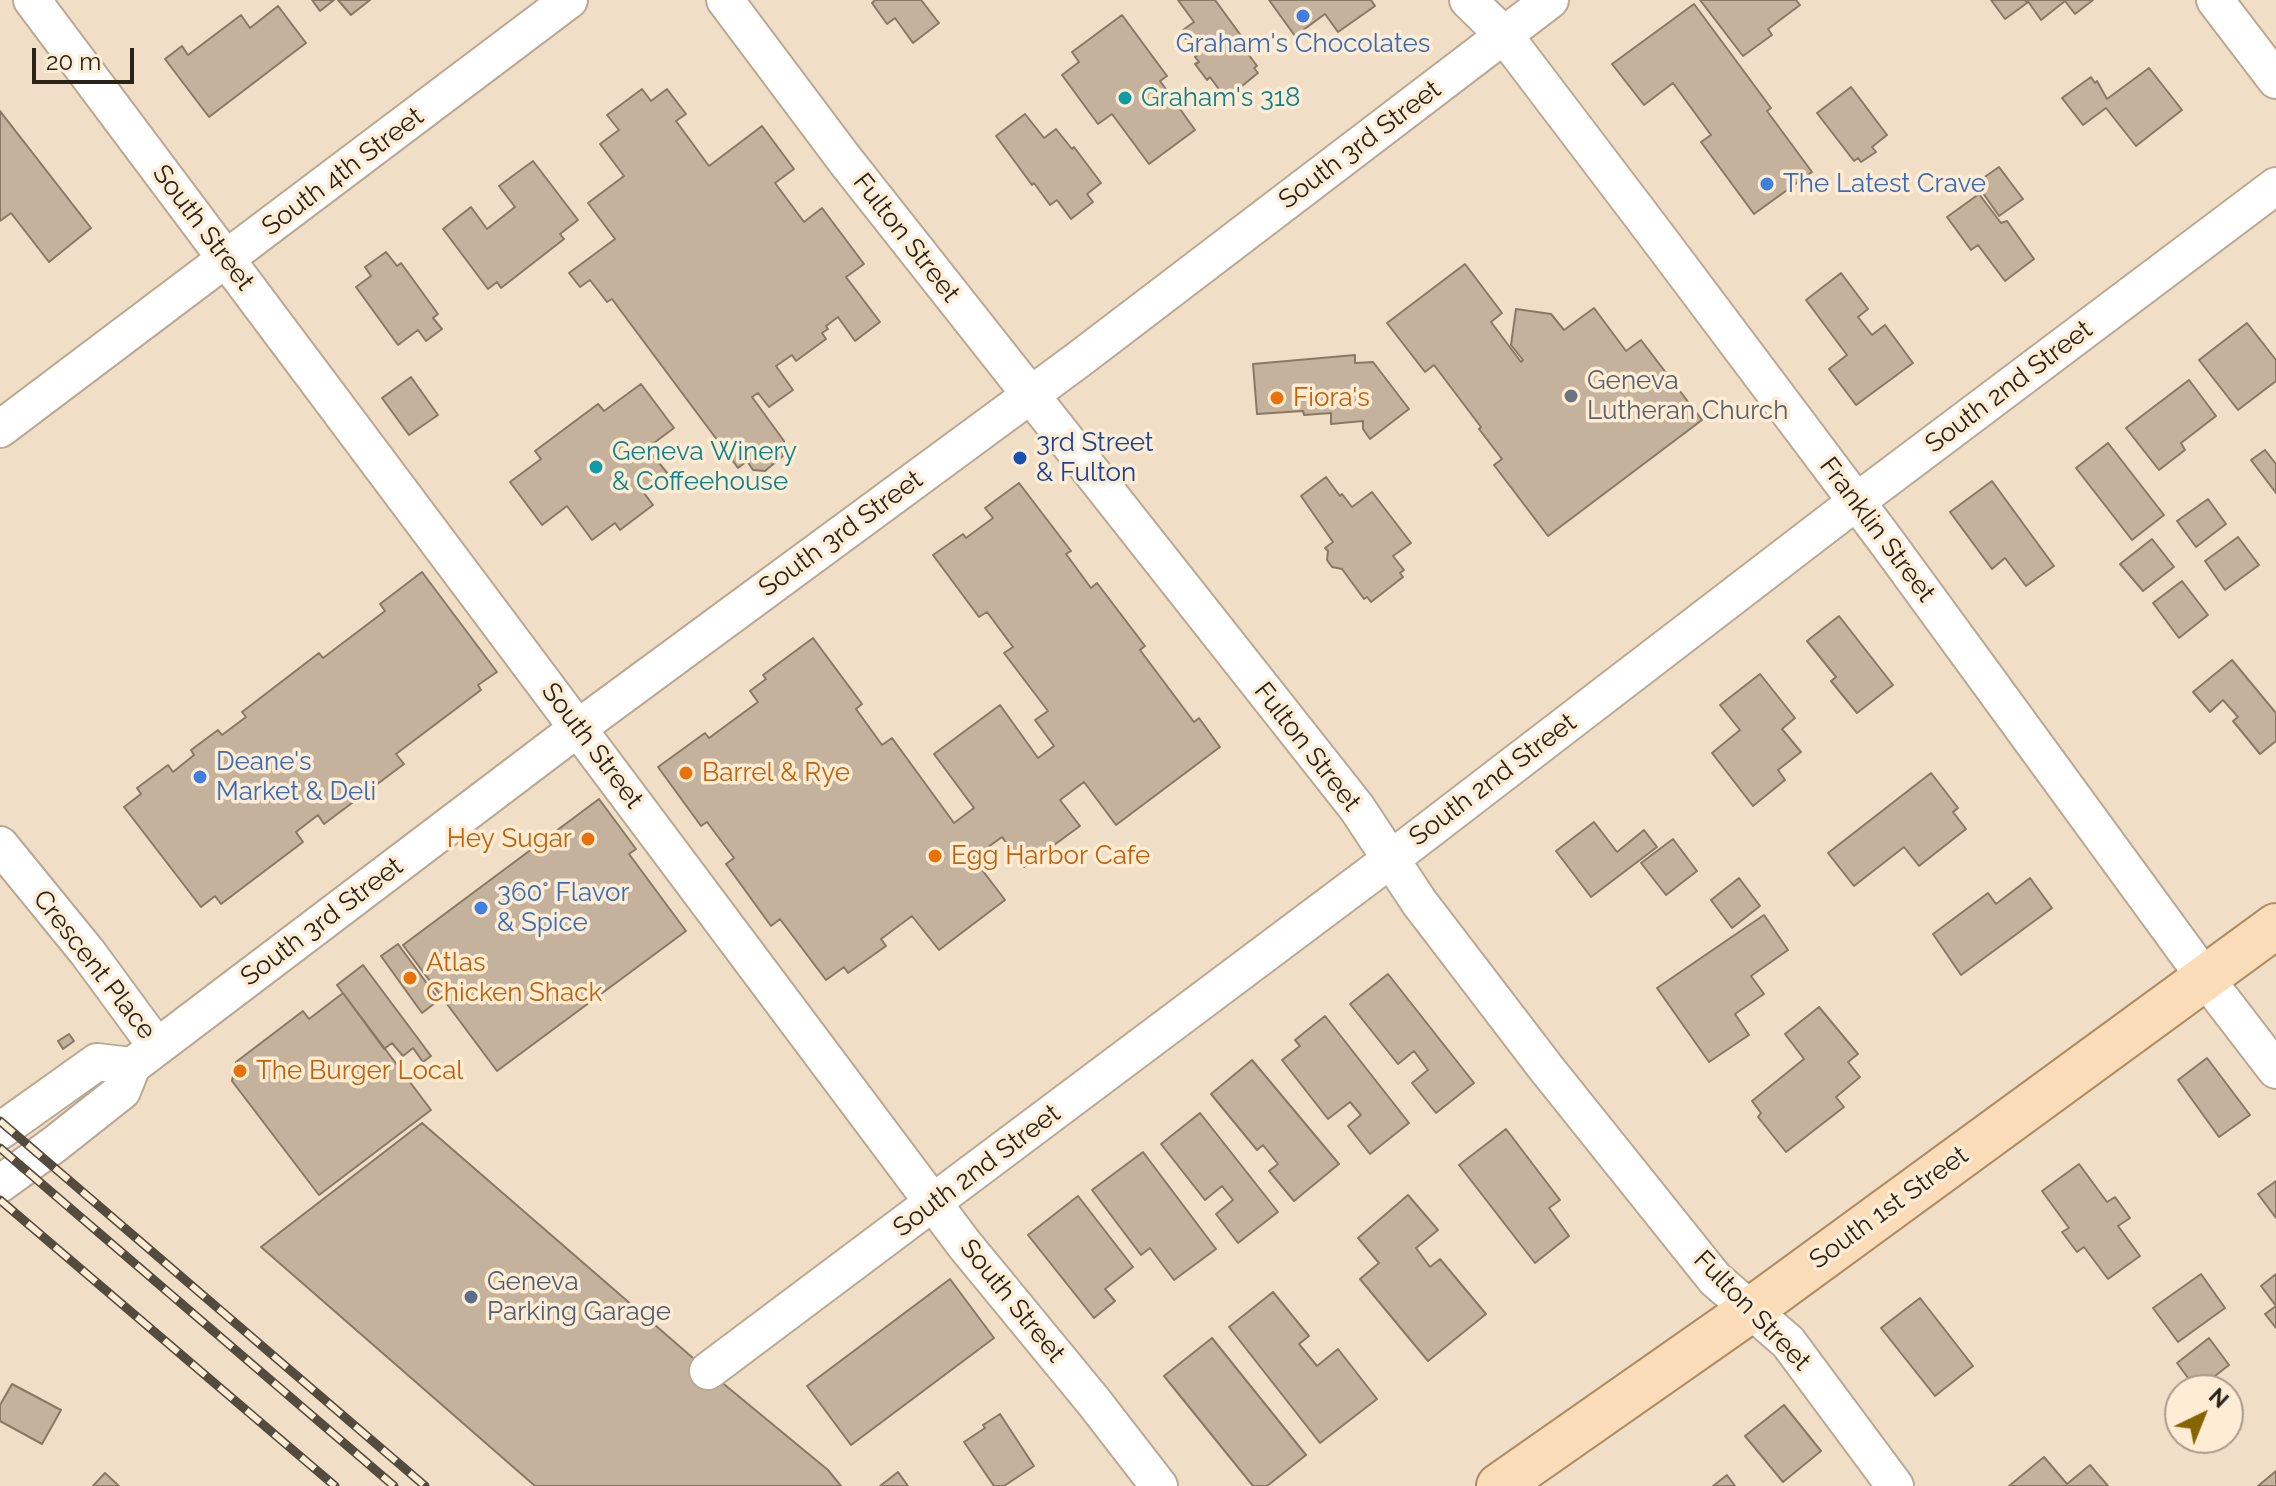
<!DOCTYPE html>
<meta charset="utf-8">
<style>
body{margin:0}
#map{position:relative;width:2276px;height:1486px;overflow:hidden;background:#f1dec7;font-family:Raleway,sans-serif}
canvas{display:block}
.north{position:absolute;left:2164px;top:1374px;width:80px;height:80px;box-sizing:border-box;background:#feecd4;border:2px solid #a99c8a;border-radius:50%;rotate:43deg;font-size:22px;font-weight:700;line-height:32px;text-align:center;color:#29231a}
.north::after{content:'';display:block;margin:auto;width:28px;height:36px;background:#866400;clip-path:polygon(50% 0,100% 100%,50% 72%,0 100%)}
.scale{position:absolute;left:32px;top:48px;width:102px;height:36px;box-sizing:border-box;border:4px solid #29231a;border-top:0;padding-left:10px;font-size:24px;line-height:28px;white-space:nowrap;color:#29231a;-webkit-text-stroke:6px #feecd4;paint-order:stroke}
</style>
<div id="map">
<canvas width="2276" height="1486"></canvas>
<div class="north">N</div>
<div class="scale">20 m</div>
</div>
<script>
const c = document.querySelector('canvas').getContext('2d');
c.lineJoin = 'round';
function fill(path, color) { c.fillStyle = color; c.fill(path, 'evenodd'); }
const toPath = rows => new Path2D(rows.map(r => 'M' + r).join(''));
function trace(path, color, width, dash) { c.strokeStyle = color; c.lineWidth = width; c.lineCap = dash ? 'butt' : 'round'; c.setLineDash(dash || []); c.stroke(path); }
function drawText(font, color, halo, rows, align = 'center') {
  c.font = font + ' Raleway,sans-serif'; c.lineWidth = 7; c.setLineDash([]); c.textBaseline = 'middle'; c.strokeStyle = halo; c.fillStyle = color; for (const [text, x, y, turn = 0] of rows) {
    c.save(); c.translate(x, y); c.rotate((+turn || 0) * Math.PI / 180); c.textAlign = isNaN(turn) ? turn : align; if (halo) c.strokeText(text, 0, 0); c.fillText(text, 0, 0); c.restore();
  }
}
const building = toPath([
 [312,0,334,0,320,11,312,0],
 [338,0,370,0,351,15,338,0],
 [875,0,921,0,939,23,913,43,895,18,887,24,872,3,875,0],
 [1178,0,1215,0,1250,48,1246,51,1257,66,1254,68,1258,73,1226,99,1210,77,1207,80,1195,64,1199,62,1195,57,1200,53,1196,47,1193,49,1183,35,1185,33,1183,30,1194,22,1178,0],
 [1269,0,1371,0,1375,6,1338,32,1325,14,1295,36,1269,0],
 [1700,0,1796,0,1800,5,1768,29,1772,35,1743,56,1700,0],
 [1991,0,2025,0,2027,3,2005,19,1991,0],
 [2027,0,2093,0,2075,14,2065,1,2041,20,2027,0],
 [1694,4,1771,108,1767,111,1812,172,1754,214,1701,142,1711,135,1673,83,1644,105,1612,64,1694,4],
 [278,6,306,43,209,117,165,59,182,46,188,55,241,15,250,28,278,6],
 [1122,15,1167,76,1160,81,1195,130,1149,164,1112,114,1098,124,1062,75,1079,62,1072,52,1122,15],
 [2149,68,2182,110,2136,146,2106,108,2083,125,2062,98,2091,77,2095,83,2097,81,2107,99,2149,68],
 [1851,87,1887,135,1872,147,1876,152,1861,162,1858,158,1854,161,1817,113,1851,87],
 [642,89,651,101,667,89,686,114,676,121,709,166,762,126,794,169,775,183,804,222,822,208,864,264,846,277,880,322,855,341,838,317,826,326,828,329,822,333,826,339,796,361,792,355,776,366,793,390,769,407,758,393,752,397,784,441,783,456,765,471,753,470,747,461,738,468,612,299,607,302,590,280,580,287,569,273,615,239,588,203,624,176,600,144,619,130,607,115,642,89],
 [0,111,91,228,49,262,11,213,0,221,0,111],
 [1025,114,1044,138,1056,129,1072,149,1074,147,1101,183,1087,194,1093,202,1071,219,1057,200,1050,205,1034,183,1032,185,996,136,1025,114],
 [533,161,578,220,560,234,564,239,501,288,497,282,488,289,443,229,471,207,487,229,515,207,499,186,533,161],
 [1999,167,2023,199,1999,216,1976,183,1999,167],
 [1979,194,2001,223,2007,221,2034,259,2005,281,1978,245,1971,250,1947,217,1979,194],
 [386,252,397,266,401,263,438,314,433,318,442,329,426,341,418,330,398,345,356,287,371,276,365,267,386,252],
 [1465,264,1502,313,1491,322,1521,362,1523,360,1511,345,1516,309,1551,314,1564,330,1594,308,1626,351,1641,340,1702,420,1548,536,1494,465,1502,459,1479,429,1481,427,1434,365,1425,372,1387,323,1465,264],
 [1841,273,1868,309,1858,317,1872,335,1885,325,1913,363,1856,405,1829,369,1847,355,1806,300,1841,273],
 [2247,323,2276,360,2276,381,2238,410,2199,360,2247,323],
 [1355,355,1355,363,1373,362,1409,409,1370,439,1363,429,1363,421,1331,424,1331,413,1304,415,1303,411,1257,414,1253,364,1355,355],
 [411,377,438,415,409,435,382,398,411,377],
 [2189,380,2216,416,2181,443,2185,450,2159,470,2126,428,2189,380],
 [641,384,674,428,647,448,668,474,644,493,653,505,620,530,615,523,592,540,567,506,542,525,510,482,541,459,535,451,598,404,604,411,641,384],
 [2108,443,2164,515,2132,540,2076,468,2108,443],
 [2265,450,2276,464,2276,493,2251,460,2265,450],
 [1326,477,1340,496,1342,494,1352,507,1372,492,1411,543,1393,556,1404,570,1400,573,1403,577,1371,602,1367,597,1364,599,1342,569,1332,567,1327,560,1328,551,1325,548,1333,542,1301,496,1326,477],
 [1992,481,2054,566,2026,586,2005,558,1992,569,1950,512,1992,481],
 [1019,483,1071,551,1066,554,1091,588,1097,583,1145,646,1140,650,1194,722,1199,718,1220,747,1116,825,1084,782,1060,800,1080,826,1024,867,1002,837,973,858,1005,900,939,950,912,916,881,939,886,946,848,973,844,967,826,980,780,919,771,926,726,864,734,858,707,822,701,826,658,767,705,733,709,738,758,702,750,691,766,679,763,675,813,638,862,704,856,709,882,745,892,738,954,823,974,808,934,754,1000,705,1038,758,1054,746,1035,720,1048,711,1004,653,1013,647,987,612,979,617,933,555,963,534,966,538,993,518,985,508,1019,483],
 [2208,499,2226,524,2196,547,2177,521,2208,499],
 [2238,537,2259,565,2225,590,2205,561,2238,537],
 [2152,539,2174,567,2143,591,2120,564,2152,539],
 [422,572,497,672,478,685,481,690,396,754,404,764,324,824,318,815,296,832,303,842,221,904,215,896,201,907,124,807,141,794,137,788,168,765,173,772,194,755,191,750,218,730,222,735,246,717,242,712,319,653,323,658,385,611,380,604,422,572],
 [2182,581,2208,615,2179,638,2153,603,2182,581],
 [1839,616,1893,685,1857,713,1831,681,1836,677,1807,641,1839,616],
 [2232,660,2276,713,2276,741,2260,754,2233,721,2238,717,2223,700,2210,712,2193,692,2232,660],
 [1760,674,1795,718,1782,729,1801,752,1778,770,1785,780,1753,806,1712,753,1740,730,1720,705,1760,674],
 [1931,773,1958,808,1953,812,1966,829,1919,866,1904,847,1854,886,1828,853,1931,773],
 [599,799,636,849,629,854,686,931,497,1071,403,945,599,799],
 [1594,822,1617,852,1644,830,1657,847,1591,897,1556,851,1594,822],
 [1673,839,1697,871,1666,895,1641,863,1673,839],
 [1739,878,1760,906,1732,928,1711,900,1739,878],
 [2030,878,2052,908,1961,975,1933,934,1988,893,1996,904,2030,878],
 [1764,915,1788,950,1751,976,1764,994,1735,1014,1749,1035,1709,1062,1657,988,1764,915],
 [398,944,439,1000,422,1013,381,956,398,944],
 [363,965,431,1056,423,1062,413,1048,403,1056,392,1043,384,1049,337,985,363,965],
 [1388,974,1474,1083,1436,1113,1412,1083,1428,1070,1414,1051,1398,1064,1350,1004,1388,974],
 [343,993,431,1110,319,1195,232,1081,236,1062,303,1011,309,1019,343,993],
 [1819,1007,1858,1054,1848,1062,1860,1077,1836,1097,1844,1107,1786,1152,1758,1117,1761,1113,1752,1101,1804,1059,1785,1034,1819,1007],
 [1325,1016,1409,1123,1370,1154,1348,1126,1361,1115,1350,1102,1328,1119,1282,1060,1300,1046,1295,1040,1325,1016],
 [69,1034,74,1041,63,1049,58,1041,69,1034],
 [2207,1058,2250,1115,2219,1137,2178,1080,2207,1058],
 [1252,1060,1339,1164,1294,1201,1269,1171,1278,1164,1263,1145,1257,1150,1211,1094,1252,1060],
 [1200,1113,1278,1212,1238,1243,1216,1214,1233,1200,1222,1186,1205,1200,1161,1144,1200,1113],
 [422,1123,708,1371,828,1470,841,1486,535,1486,261,1247,422,1123],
 [1506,1129,1560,1200,1549,1208,1569,1236,1535,1263,1459,1165,1506,1129],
 [1143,1152,1216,1249,1174,1280,1150,1248,1141,1255,1092,1190,1143,1152],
 [2079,1164,2107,1202,2115,1197,2130,1218,2118,1226,2140,1256,2108,1279,2084,1247,2077,1252,2062,1232,2069,1228,2042,1191,2079,1164],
 [2276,1181,2276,1218,2258,1194,2276,1181],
 [1408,1195,1438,1230,1416,1248,1430,1267,1440,1259,1486,1314,1428,1361,1360,1279,1379,1263,1358,1238,1408,1195],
 [1078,1196,1133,1267,1105,1289,1115,1301,1094,1318,1028,1235,1078,1196],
 [2201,1274,2225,1308,2178,1342,2153,1308,2201,1274],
 [2276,1274,2276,1328,2265,1314,2276,1306,2261,1286,2276,1274],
 [950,1279,994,1338,851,1445,807,1386,950,1279],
 [1273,1292,1309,1336,1299,1344,1317,1366,1338,1349,1377,1399,1320,1443,1229,1327,1273,1292],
 [1920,1298,1973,1366,1935,1396,1881,1328,1920,1298],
 [1212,1338,1306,1455,1267,1486,1253,1486,1164,1376,1212,1338],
 [2209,1338,2229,1365,2197,1390,2177,1363,2209,1338],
 [12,1384,61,1410,42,1444,0,1421,0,1405,12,1384],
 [1784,1405,1821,1451,1783,1482,1745,1436,1784,1405],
 [1000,1414,1034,1466,1004,1486,994,1486,964,1442,985,1428,983,1425,1000,1414],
 [2044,1457,2067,1484,2090,1465,2108,1486,2009,1486,2044,1457],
 [2276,1471,2276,1486,2258,1486,2276,1471],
 [898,1472,908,1486,880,1486,898,1472],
 [105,1473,119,1486,93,1486,105,1473],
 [1727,1475,1735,1486,1713,1486,1727,1475]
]);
fill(building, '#c4b29c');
trace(building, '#897964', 2);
const minor = toPath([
 [32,0,964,1244,1094,1402,1159,1486],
 [725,0,845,160,1357,808,1419,902,1546,1068,1715,1279,1788,1342,1895,1486],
 [1468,0,1504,35,1653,231,1886,541,2206,979,2276,1070],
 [2215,0,2276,80],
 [0,429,569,0],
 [0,845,88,953,157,1047],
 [0,1131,97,1062,132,1066],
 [0,1184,55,1144,122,1091,132,1066,578,728,1078,360,1550,0],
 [708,1371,1391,859,1856,502,2276,186]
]);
const primary = toPath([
 [1499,1486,1752,1309,2276,926]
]);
trace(minor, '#baa992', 40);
trace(primary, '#ae8c62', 48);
trace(minor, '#fff', 36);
trace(primary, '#fadcb8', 44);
const rail = toPath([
 [0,1121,425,1486],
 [0,1148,394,1486],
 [0,1200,335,1486]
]);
trace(rail, '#544b3f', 9);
trace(rail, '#feecd4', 6, [18]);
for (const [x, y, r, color] of [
 [1303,16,8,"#3f7fe0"],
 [1125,98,8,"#0f9aa8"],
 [1767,184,8,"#3f7fe0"],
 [1571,396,8,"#6b7280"],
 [1277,398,8,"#e8710a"],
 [1020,458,8,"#1a4fb4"],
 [596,467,8,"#0f9aa8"],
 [686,773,8,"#e8710a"],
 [200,777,8,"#3f7fe0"],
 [588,839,8,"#e8710a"],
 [935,856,8,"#e8710a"],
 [481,908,8,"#3f7fe0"],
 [410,978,8,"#e8710a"],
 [240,1071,8,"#e8710a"],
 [471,1297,8,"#5c6f8a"]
]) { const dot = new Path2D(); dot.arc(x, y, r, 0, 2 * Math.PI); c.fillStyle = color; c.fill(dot); trace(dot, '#feecd4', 3); }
drawText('26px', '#366cbe', '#feecd4', [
 ["Graham's Chocolates",1303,44,"center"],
 ["The Latest Crave",1783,184],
 ["Deane's",216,762],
 ["Market & Deli",216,792],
 ["360° Flavor",497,893],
 ["& Spice",497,923]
], 'left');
drawText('26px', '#0d838f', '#feecd4', [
 ["Graham's 318",1141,98],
 ["Geneva Winery",612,452],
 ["& Coffeehouse",612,482]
], 'left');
drawText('26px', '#29231a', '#feecd4', [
 ["South 3rd Street",1360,145,-37],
 ["South 4th Street",343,172,-37],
 ["South Street",203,228,53],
 ["Fulton Street",906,238,52],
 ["South 2nd Street",2009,387,-37],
 ["Franklin Street",1877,530,53],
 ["South 3rd Street",841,534,-36],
 ["South Street",592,746,53],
 ["Fulton Street",1307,747,52],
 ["South 2nd Street",1493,780,-37],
 ["South 3rd Street",322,922,-37],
 ["Crescent Place",94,965,52],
 ["South 2nd Street",977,1171,-37],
 ["South 1st Street",1889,1208,-36],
 ["South Street",1012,1301,51],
 ["Fulton Street",1752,1311,46]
]);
drawText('26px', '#5b616d', '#feecd4', [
 ["Geneva",1587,381],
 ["Lutheran Church",1587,411]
], 'left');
drawText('26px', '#c56008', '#feecd4', [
 ["Fiora's",1293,398],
 ["Barrel & Rye",702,773],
 ["Hey Sugar",572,839,"right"],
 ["Egg Harbor Cafe",951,856],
 ["Atlas",426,963],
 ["Chicken Shack",426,993],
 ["The Burger Local",256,1071]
], 'left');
drawText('26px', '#164399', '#feecd4', [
 ["3rd Street",1036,443],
 ["& Fulton",1036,473]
], 'left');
drawText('26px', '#4e5e75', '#feecd4', [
 ["Geneva",487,1282],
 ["Parking Garage",487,1312]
], 'left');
</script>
